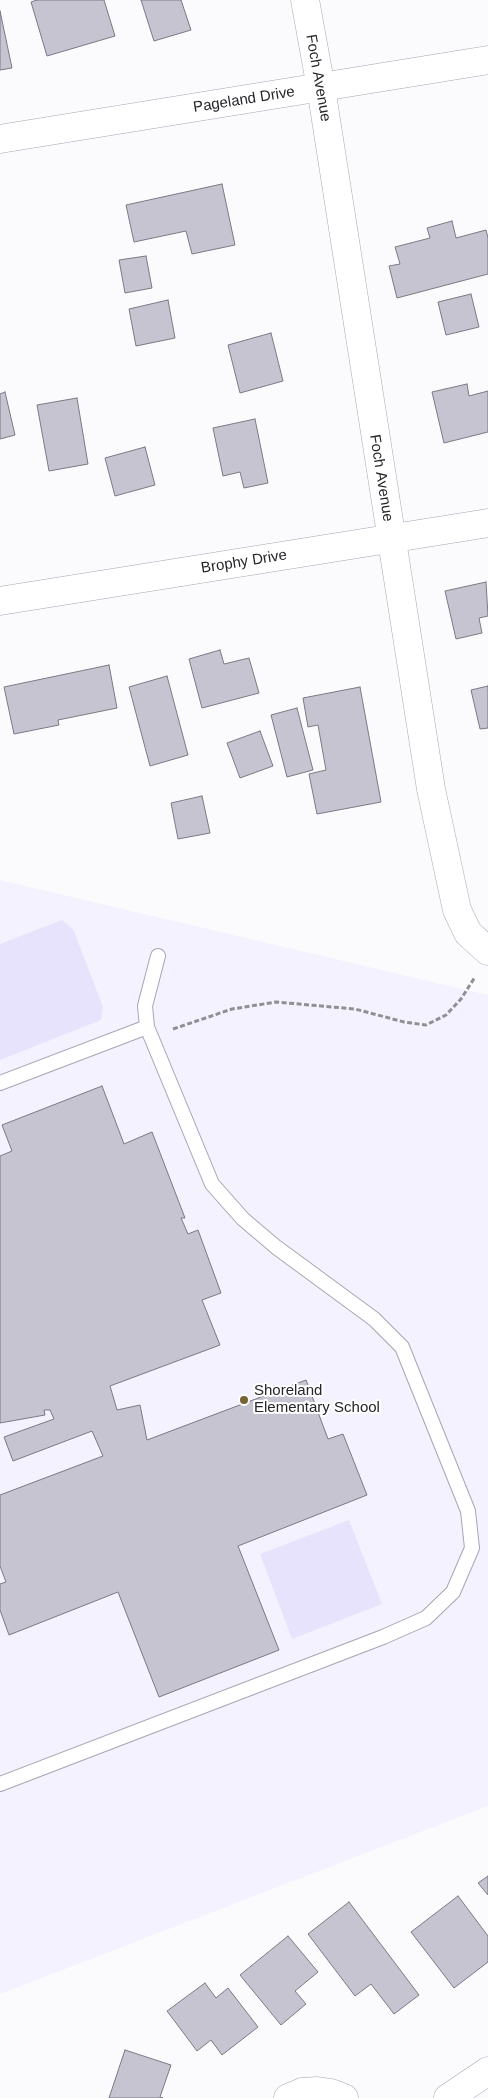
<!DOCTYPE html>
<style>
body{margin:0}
canvas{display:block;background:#fbfbfd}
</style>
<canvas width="488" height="2098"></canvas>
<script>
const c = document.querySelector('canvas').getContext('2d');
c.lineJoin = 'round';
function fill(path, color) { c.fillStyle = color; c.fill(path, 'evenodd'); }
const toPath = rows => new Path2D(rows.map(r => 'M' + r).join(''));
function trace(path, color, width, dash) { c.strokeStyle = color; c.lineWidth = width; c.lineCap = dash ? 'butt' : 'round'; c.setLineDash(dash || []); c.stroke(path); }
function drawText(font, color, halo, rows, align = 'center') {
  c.font = font + ' Arial,sans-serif'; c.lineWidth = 4; c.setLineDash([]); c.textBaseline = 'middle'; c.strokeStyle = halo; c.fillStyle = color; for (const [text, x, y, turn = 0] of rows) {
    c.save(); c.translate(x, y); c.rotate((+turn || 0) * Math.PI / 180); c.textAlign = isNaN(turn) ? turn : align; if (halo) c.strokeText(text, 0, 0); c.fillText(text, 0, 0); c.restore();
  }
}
fill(toPath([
 [0,880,488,995,488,1806,0,1994]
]), '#f4f2ff');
fill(toPath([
 [62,920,73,929,103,1007,101,1020,0,1060,0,944],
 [349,1520,382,1604,292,1639,260,1554]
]), '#e8e3fd');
const building = toPath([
 [37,0,104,0,115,36,47,56,31,2,37,0],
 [141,0,181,0,191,30,154,41,141,0],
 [0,11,12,68,0,70,0,11],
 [222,184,235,245,192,254,186,231,134,242,126,205,222,184],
 [452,221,456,238,486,230,488,238,488,274,397,298,389,266,400,264,395,247,430,238,427,228,452,221],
 [146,256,152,288,125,293,119,260,146,256],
 [471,294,479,327,446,335,438,302,471,294],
 [168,300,175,338,136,346,129,309,168,300],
 [271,333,283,381,240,393,228,345,271,333],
 [467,384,469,396,488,391,488,432,444,443,432,392,467,384],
 [5,392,15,435,0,439,0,394,5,392],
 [77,398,88,464,49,471,37,405,77,398],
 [255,419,268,483,244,488,240,472,223,476,213,428,255,419],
 [145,447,155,485,115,496,105,458,145,447],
 [486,582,488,616,479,618,482,633,456,639,445,591,486,582],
 [220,650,224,664,249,658,259,693,202,708,189,659,220,650],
 [109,665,117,708,58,720,59,725,14,734,4,687,109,665],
 [167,676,188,755,150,766,129,687,167,676],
 [488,686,488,728,480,729,471,690,488,686],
 [360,687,381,802,317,814,309,774,326,770,318,725,308,727,303,698,360,687],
 [297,708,313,770,287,777,271,715,297,708],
 [260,731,273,766,240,778,227,743,260,731],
 [202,796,210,833,178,839,171,803,202,796],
 [102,1086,124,1144,152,1132,185,1218,181,1218,188,1234,198,1230,221,1293,202,1300,220,1345,110,1386,117,1410,140,1405,147,1440,306,1380,328,1439,343,1434,367,1495,238,1546,279,1650,159,1697,118,1592,9,1635,0,1610,0,1584,6,1582,0,1566,0,1495,103,1456,92,1431,13,1461,4,1437,54,1419,50,1410,44,1410,45,1415,0,1423,0,1156,12,1151,2,1125,102,1086],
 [488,1876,488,1895,478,1883,488,1876],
 [458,1896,488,1936,488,1962,454,1988,411,1932,458,1896],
 [349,1902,419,1995,394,2014,371,1984,355,1996,308,1934,349,1902],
 [288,1936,318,1972,295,1991,306,2004,281,2025,240,1975,288,1936],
 [205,1983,216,1998,228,1988,258,2027,222,2055,211,2040,197,2051,167,2011,205,1983],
 [125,2050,171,2065,160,2097,163,2098,109,2098,125,2050]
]);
fill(building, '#c6c4d1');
trace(building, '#7b7984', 1);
const service = toPath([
 [0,1083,147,1027],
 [0,1784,383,1637,426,1618,453,1592,472,1548,468,1511,402,1347,374,1319,276,1247,243,1219,212,1184,147,1027,145,1006,158,956]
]);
const minor = toPath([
 [305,0,321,88,431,789,457,910,468,933,488,951],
 [0,139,488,60],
 [0,601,488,523],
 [288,2098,302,2092,317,2091,331,2093,344,2098],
 [448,2098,488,2071]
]);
trace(service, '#a7a5b2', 16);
trace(minor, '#a7a5b2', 29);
trace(toPath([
 [173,1029,232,1009,276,1002,355,1009,404,1022,426,1025,446,1015,461,999,475,977]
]), '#908f93', 3, [5, 2.5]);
trace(service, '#fff', 14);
trace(minor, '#fff', 28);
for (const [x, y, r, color] of [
 [244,1400,5,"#796333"]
]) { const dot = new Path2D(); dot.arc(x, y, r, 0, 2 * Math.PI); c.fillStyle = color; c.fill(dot); trace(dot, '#fff', 2); }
drawText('15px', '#252429', '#fff', [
 ["Foch Avenue",318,78,80],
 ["Pageland Drive",244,100,-9],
 ["Foch Avenue",381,478,81],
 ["Brophy Drive",244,562,-9]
]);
drawText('15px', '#252429', '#fff', [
 ["Shoreland",254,1391],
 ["Elementary School",254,1408]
], 'left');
</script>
